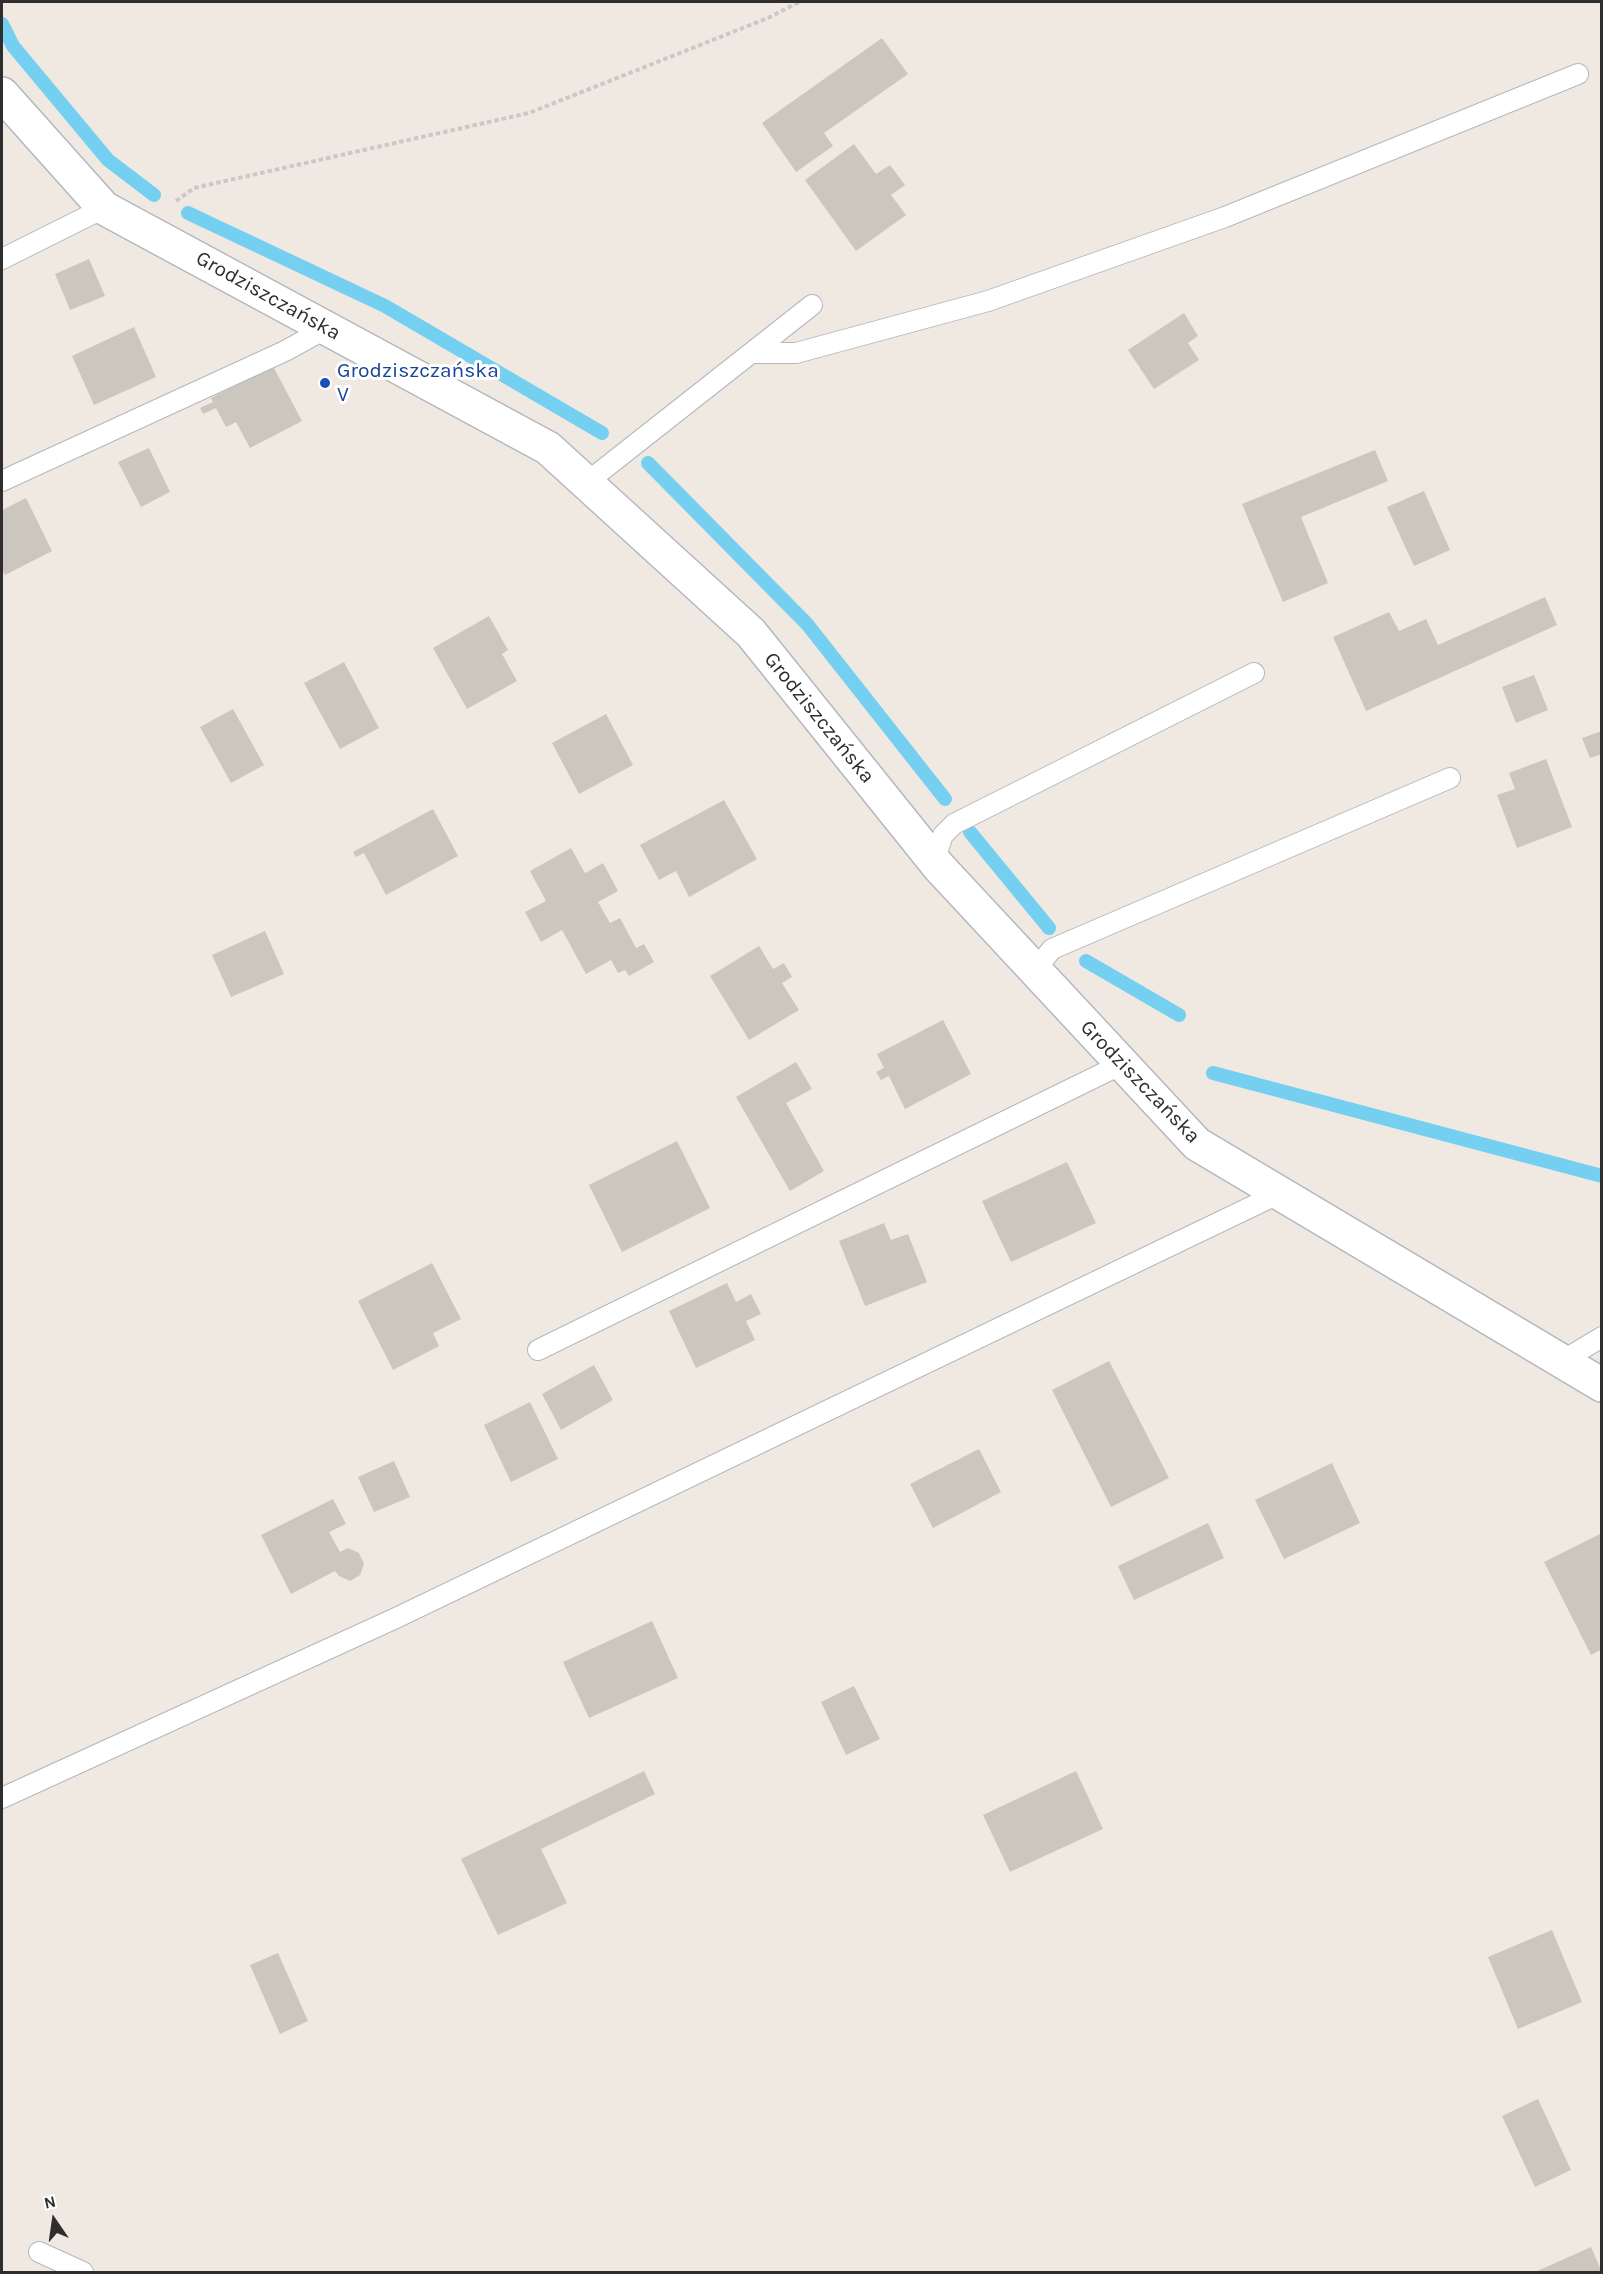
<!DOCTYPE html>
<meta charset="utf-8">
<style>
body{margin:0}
#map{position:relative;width:1603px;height:2274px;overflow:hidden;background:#efe9e1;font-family:Karla,sans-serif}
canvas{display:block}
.frame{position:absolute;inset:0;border:3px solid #2e2e2e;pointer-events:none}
.north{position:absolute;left:24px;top:2190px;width:60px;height:60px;-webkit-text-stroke:4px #fff;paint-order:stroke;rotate:347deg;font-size:16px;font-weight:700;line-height:24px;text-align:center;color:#2e2e2e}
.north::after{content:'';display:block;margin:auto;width:21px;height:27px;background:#2e2e2e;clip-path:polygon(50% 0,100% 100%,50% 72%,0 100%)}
</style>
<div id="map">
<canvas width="1603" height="2274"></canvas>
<div class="frame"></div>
<div class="north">N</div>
</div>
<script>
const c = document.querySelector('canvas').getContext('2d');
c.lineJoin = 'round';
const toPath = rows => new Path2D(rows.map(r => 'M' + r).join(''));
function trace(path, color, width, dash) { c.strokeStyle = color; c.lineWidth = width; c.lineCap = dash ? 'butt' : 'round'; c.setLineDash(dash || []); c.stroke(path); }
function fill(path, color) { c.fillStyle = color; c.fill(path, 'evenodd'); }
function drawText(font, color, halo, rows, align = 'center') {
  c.font = font + ' Karla,sans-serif'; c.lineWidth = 6; c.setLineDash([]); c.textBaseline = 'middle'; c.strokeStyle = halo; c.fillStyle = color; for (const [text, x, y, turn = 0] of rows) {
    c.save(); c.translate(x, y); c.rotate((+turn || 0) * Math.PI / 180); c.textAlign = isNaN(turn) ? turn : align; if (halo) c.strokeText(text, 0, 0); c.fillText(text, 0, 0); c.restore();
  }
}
trace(toPath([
 [2,24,13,46,108,160,154,195],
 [188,213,385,306,602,433],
 [648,463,807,624,945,799],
 [970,832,1049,928],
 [1086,961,1179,1015],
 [1213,1073,1602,1176]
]), '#75cff0', 14);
fill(toPath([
 [882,38,908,74,824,133,833,146,796,172,762,123],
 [854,144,876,174,890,165,905,185,891,195,906,215,856,251,805,180],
 [89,259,105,296,70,310,55,274],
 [1184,313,1198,336,1188,343,1199,360,1154,389,1128,350],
 [134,327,156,377,94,405,72,356],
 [273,366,302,421,250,448,236,422,226,427,216,408,203,414,200,408,213,402,211,398],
 [149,448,170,492,141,507,118,462],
 [1375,450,1388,481,1301,517,1328,583,1283,602,1242,504],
 [1424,491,1450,550,1414,566,1387,507],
 [26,498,52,551,5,575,2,569,2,510],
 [1545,597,1557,625,1366,711,1333,637,1389,612,1399,631,1426,619,1438,645],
 [489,616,508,650,502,654,517,681,467,709,433,648],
 [344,662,379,728,340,749,304,683],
 [1534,675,1548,710,1516,723,1502,687],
 [233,709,264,765,231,783,200,727],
 [606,714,633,765,579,794,552,743],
 [1602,731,1602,754,1590,758,1582,738],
 [1546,759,1572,827,1517,848,1497,795,1515,789,1509,773],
 [724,800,757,859,689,897,676,871,659,880,640,845],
 [433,809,458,856,386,895,364,853,356,857,353,852],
 [571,848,585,873,603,863,618,891,598,902,610,923,620,918,636,948,644,944,654,962,629,976,625,970,618,973,611,960,586,974,562,930,541,942,525,912,546,901,530,871],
 [265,931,284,974,231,997,212,955],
 [759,946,773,969,784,963,792,977,782,983,799,1010,749,1040,710,976],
 [943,1020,971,1074,905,1109,889,1076,881,1080,876,1072,884,1068,877,1054],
 [796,1062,812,1089,786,1103,824,1171,790,1191,736,1097],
 [677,1141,710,1208,622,1252,589,1185],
 [1067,1162,1096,1223,1011,1262,982,1201],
 [884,1223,891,1240,908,1234,927,1282,865,1306,839,1241],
 [432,1263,461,1319,433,1333,439,1346,393,1370,358,1301],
 [727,1283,736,1302,751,1294,761,1314,746,1321,755,1340,696,1368,669,1311],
 [1109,1361,1169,1478,1111,1507,1052,1390],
 [594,1365,613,1400,561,1430,542,1394],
 [530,1402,558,1459,511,1482,484,1425],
 [979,1449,1001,1492,933,1528,910,1484],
 [394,1461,410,1497,374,1512,358,1477],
 [1332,1463,1360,1523,1284,1559,1255,1500],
 [333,1499,346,1524,329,1532,340,1552,348,1548,359,1553,364,1564,360,1575,350,1581,339,1576,335,1571,291,1594,261,1535],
 [1208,1523,1224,1558,1134,1600,1118,1566],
 [1602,1533,1602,1649,1591,1655,1544,1562],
 [652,1621,678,1678,589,1718,563,1662],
 [854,1686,880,1739,846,1755,821,1702],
 [644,1771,655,1794,541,1849,567,1903,498,1935,461,1859],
 [1076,1771,1103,1829,1010,1872,983,1815],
 [1552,1930,1582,2002,1518,2029,1488,1957],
 [278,1953,308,2021,280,2034,250,1965],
 [1538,2099,1571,2170,1535,2187,1502,2116],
 [1591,2247,1602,2272,1535,2272]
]), '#cbc7bf');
const service = toPath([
 [2,259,104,208],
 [751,353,796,353,988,301,1225,217,1578,74],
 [2,481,285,351,327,328],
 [586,483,812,305],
 [934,861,943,835,954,824,1254,673],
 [1035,970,1052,949,1450,778],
 [538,1350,1122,1064],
 [1562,1361,1602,1337],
 [2,1798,396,1618,1280,1193],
 [39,2252,83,2272]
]);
const minor = toPath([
 [2,94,104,208,548,448,751,633,939,867,1197,1144,1602,1385]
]);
trace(service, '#b4b7c1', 22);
trace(minor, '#b4b7c1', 36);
trace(toPath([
 [176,201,194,188,529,113,768,18,799,2]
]), '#c9c9c9', 4, [4.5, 3]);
trace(service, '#fff', 20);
trace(minor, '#fff', 33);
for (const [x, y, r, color] of [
 [325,383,6,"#1a4fb4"]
]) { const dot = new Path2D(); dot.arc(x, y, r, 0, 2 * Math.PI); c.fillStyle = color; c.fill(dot); trace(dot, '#fff', 2); }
drawText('21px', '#2e2e2e', '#fff', [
 ["Grodziszczańska",268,296,29],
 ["Grodziszczańska",819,718,51],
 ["Grodziszczańska",1140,1082,46]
]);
drawText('21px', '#164399', '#fff', [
 ["Grodziszczańska",337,371],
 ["V",337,395]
], 'left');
</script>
